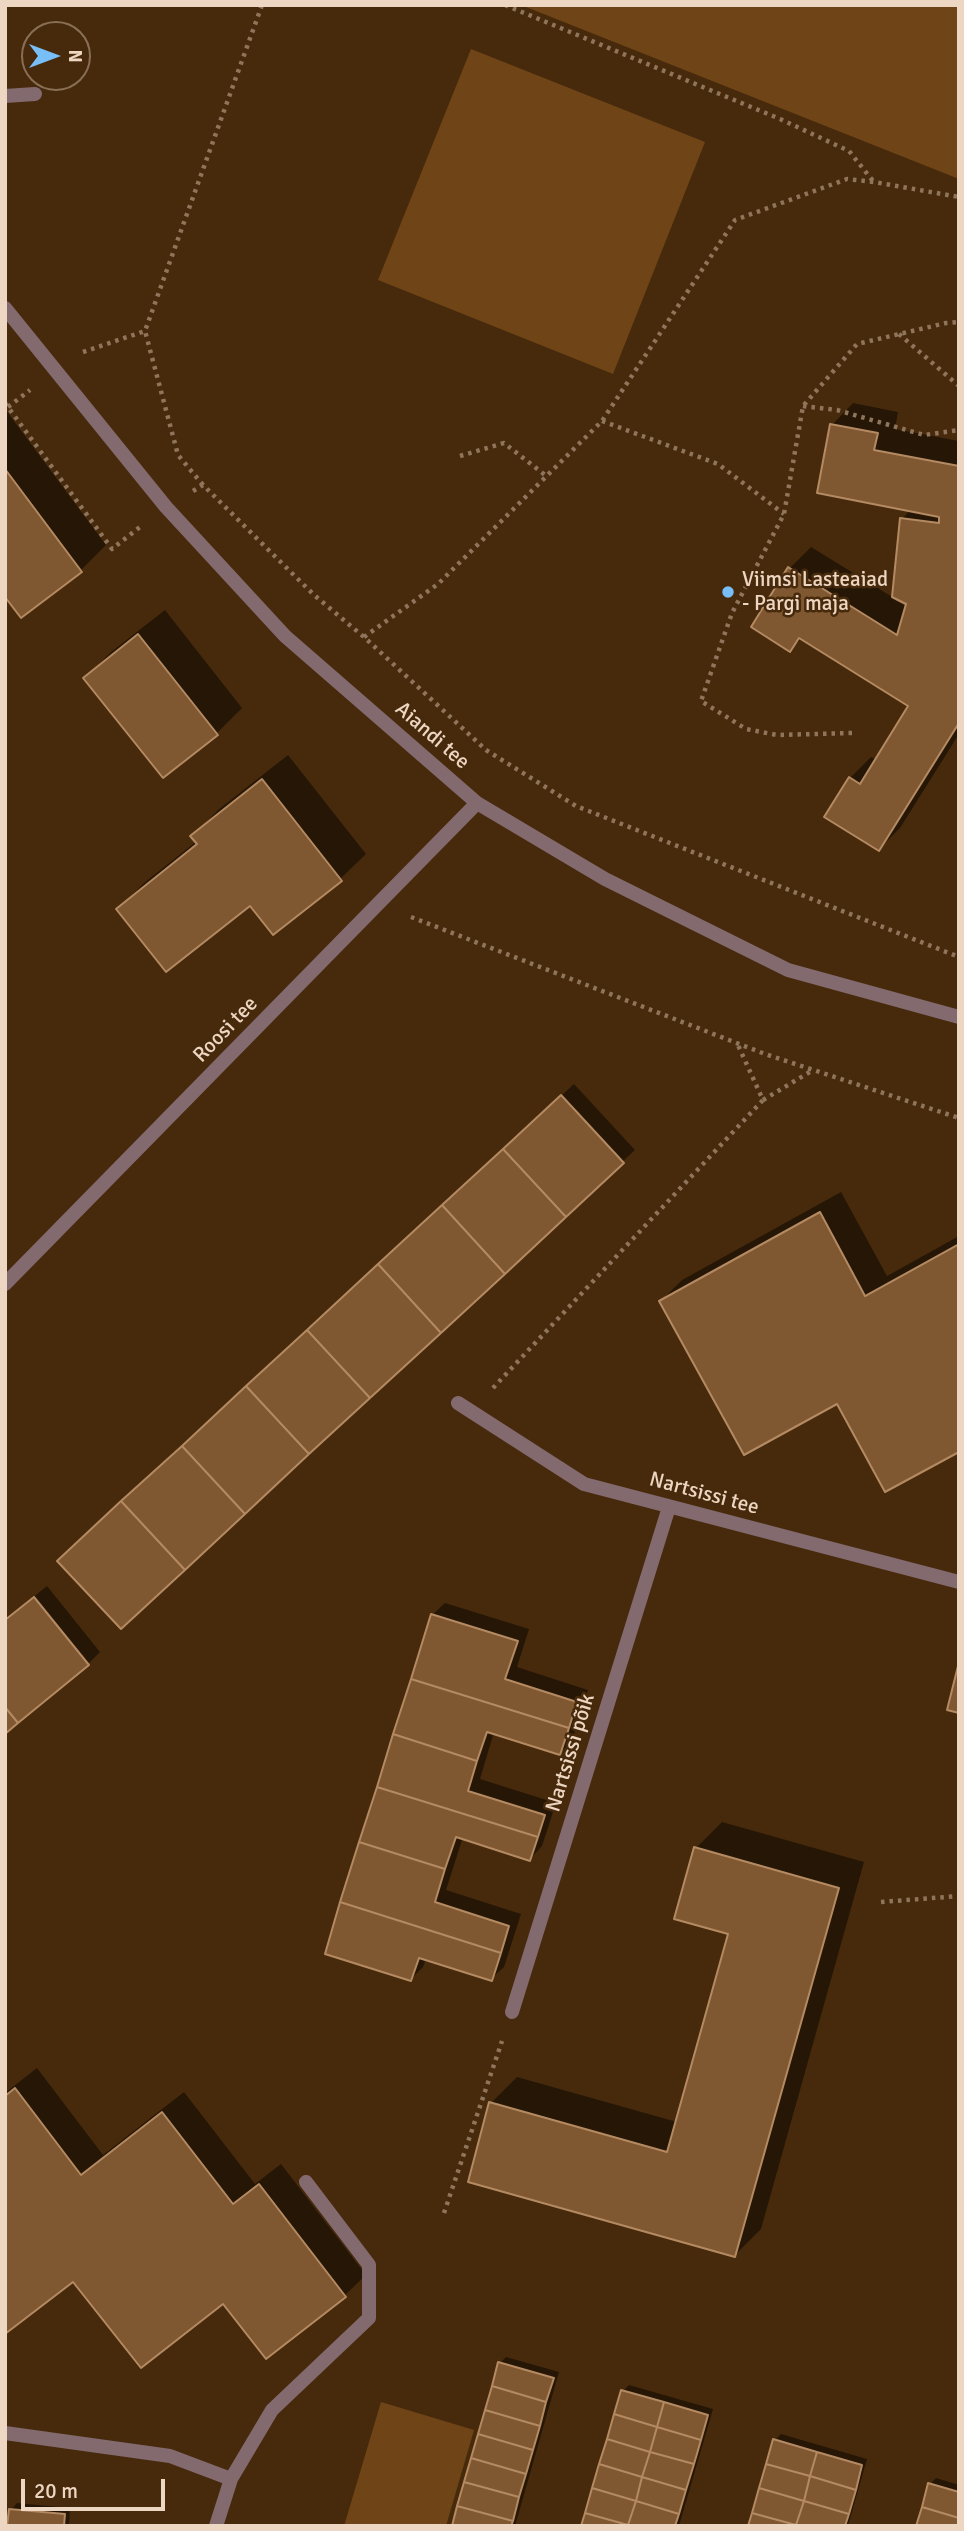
<!DOCTYPE html>
<meta charset="utf-8">
<style>
body{margin:0}
#map{position:relative;width:964px;height:2531px;overflow:hidden;background:#472a0c;font-family:Signika,sans-serif}
canvas{display:block}
.frame{position:absolute;inset:0;border:7px solid #edd6c2;pointer-events:none}
.north{position:absolute;left:21px;top:21px;width:70px;height:70px;box-sizing:border-box;background:#472a0c;border:2px solid #896f55;border-radius:50%;rotate:90deg;font-size:19px;font-weight:700;line-height:28px;text-align:center;color:#edd6c2}
.north::after{content:'';display:block;margin:auto;width:24px;height:32px;background:#78bff8;clip-path:polygon(50% 0,100% 100%,50% 72%,0 100%)}
.scale{position:absolute;left:21px;top:2479px;width:144px;height:32px;box-sizing:border-box;border:4px solid #edd6c2;border-top:0;padding-left:9px;font-size:21px;line-height:24px;white-space:nowrap;color:#edd6c2;-webkit-text-stroke:5px #472a0c;paint-order:stroke}
</style>
<div id="map">
<canvas width="964" height="2531"></canvas>
<div class="frame"></div>
<div class="north">N</div>
<div class="scale">20 m</div>
</div>
<script>
const c = document.querySelector('canvas').getContext('2d');
c.lineJoin = 'round';
function fill(path, color) { c.fillStyle = color; c.fill(path, 'evenodd'); }
const toPath = rows => new Path2D(rows.map(r => 'M' + r).join(''));
function trace(path, color, width, dash) { c.strokeStyle = color; c.lineWidth = width; c.lineCap = dash ? 'butt' : 'round'; c.setLineDash(dash || []); c.stroke(path); }
function drawText(font, color, halo, rows, align = 'center') {
  c.font = font + ' Signika,sans-serif'; c.lineWidth = 5; c.setLineDash([]); c.textBaseline = 'middle'; c.strokeStyle = halo; c.fillStyle = color; for (const [text, x, y, turn = 0] of rows) {
    c.save(); c.translate(x, y); c.rotate((+turn || 0) * Math.PI / 180); c.textAlign = isNaN(turn) ? turn : align; if (halo) c.strokeText(text, 0, 0); c.fillText(text, 0, 0); c.restore();
  }
}
fill(toPath([
 [521,5,959,5,959,179],
 [471,49,705,142,613,374,378,280],
 [381,2402,474,2430,446,2526,344,2526]
]), '#6f4417');
fill(toPath([
 [853,403,898,412,895,429,959,441,959,734,900,828,879,849,850,778,871,757,877,760,910,705,802,638,790,650,753,627,790,568,811,547,894,598,902,519,911,509,832,425],
 [896,597,908,603,907,607,895,600],
 [5,409,106,545,81,570,5,594],
 [165,610,242,708,217,733,85,678,111,652],
 [288,755,366,854,340,879,250,903,118,909,144,883,197,841,193,836,218,810],
 [574,1084,635,1150,622,1162,72,1549],
 [841,1192,887,1276,959,1236,959,1450,837,1402,661,1301,682,1280],
 [47,1586,100,1652,88,1664,5,1620],
 [445,1603,529,1629,517,1667,588,1690,572,1741,560,1753,494,1732,480,1779,556,1803,542,1846,530,1859,463,1837,446,1890,521,1914,504,1967,491,1979,426,1959,423,1967,411,1979,432,1615],
 [722,1822,864,1862,761,2229,735,2255,491,2103,517,2077,677,2122,730,1933,696,1848],
 [37,2068,103,2155,184,2092,255,2184,281,2164,366,2275,344,2296,224,2302,73,2279,5,2331,5,2093],
 [506,2357,559,2372,515,2526,453,2526,500,2363],
 [629,2385,713,2409,679,2526,583,2526,623,2391],
 [781,2434,867,2459,848,2526,750,2526,775,2440],
 [936,2478,959,2485,959,2526,930,2484],
 [17,2503,70,2508,69,2526,9,2526,11,2510]
]), '#0007');
const building = toPath([
 [830,424,878,433,874,450,959,466,959,723,879,851,824,817,849,777,860,784,908,706,799,638,790,652,751,627,788,567,897,635,906,604,892,597,900,518,939,523,939,517,817,493,830,424],
 [5,469,82,572,21,618,5,597,5,469],
 [138,634,218,735,163,778,83,678,138,634],
 [262,779,342,881,273,935,250,906,166,972,116,909,197,844,190,836,262,779],
 [561,1095,624,1163,566,1217,503,1149,561,1095],
 [503,1149,566,1217,505,1274,442,1205,503,1149],
 [442,1205,505,1274,441,1333,378,1264,442,1205],
 [820,1212,865,1296,959,1244,959,1452,885,1492,837,1404,744,1455,659,1301,820,1212],
 [378,1264,441,1333,370,1398,307,1330,378,1264],
 [307,1330,370,1398,309,1454,246,1386,307,1330],
 [246,1386,309,1454,245,1514,182,1446,246,1386],
 [182,1446,245,1514,185,1570,121,1501,182,1446],
 [121,1501,185,1570,121,1629,57,1561,121,1501],
 [34,1597,89,1665,18,1723,5,1707,5,1620,34,1597],
 [431,1614,518,1641,505,1679,577,1702,569,1728,411,1679,431,1614],
 [959,1662,959,1713,947,1710,959,1662],
 [411,1679,569,1728,560,1755,487,1732,477,1761,393,1734,411,1679],
 [5,1707,18,1723,5,1734,5,1707],
 [393,1734,477,1761,468,1791,545,1815,538,1837,377,1787,393,1734],
 [377,1787,538,1837,530,1861,456,1837,445,1869,359,1842,377,1787],
 [359,1842,445,1869,435,1902,509,1926,501,1953,340,1902,359,1842],
 [694,1847,839,1888,735,2257,468,2182,489,2102,667,2152,728,1934,674,1919,694,1847],
 [340,1902,501,1953,492,1981,419,1958,411,1981,325,1954,340,1902],
 [15,2088,81,2175,162,2112,233,2204,259,2184,346,2297,266,2359,223,2304,141,2368,73,2282,5,2334,5,2096,15,2088],
 [498,2362,554,2378,546,2402,492,2386,498,2362],
 [492,2386,546,2402,540,2426,485,2410,492,2386],
 [621,2390,664,2402,657,2427,614,2414,621,2390],
 [664,2402,708,2415,701,2440,657,2427,664,2402],
 [485,2410,540,2426,533,2450,478,2434,485,2410],
 [614,2414,657,2427,650,2452,607,2439,614,2414],
 [657,2427,701,2440,694,2464,650,2452,657,2427],
 [478,2434,533,2450,526,2474,471,2458,478,2434],
 [607,2439,650,2452,642,2477,599,2464,607,2439],
 [773,2439,817,2452,810,2476,766,2464,773,2439],
 [650,2452,694,2464,686,2490,642,2477,650,2452],
 [817,2452,862,2465,856,2490,810,2476,817,2452],
 [471,2458,526,2474,519,2497,464,2482,471,2458],
 [599,2464,642,2477,636,2501,592,2488,599,2464],
 [766,2464,810,2476,804,2501,759,2488,766,2464],
 [810,2476,856,2490,849,2514,804,2501,810,2476],
 [642,2477,686,2490,679,2514,636,2501,642,2477],
 [464,2482,519,2497,513,2521,457,2506,464,2482],
 [928,2483,959,2492,959,2518,922,2507,928,2483],
 [592,2488,636,2501,628,2525,585,2513,592,2488],
 [759,2488,804,2501,796,2525,752,2513,759,2488],
 [636,2501,679,2514,675,2526,628,2525,636,2501],
 [804,2501,849,2514,845,2526,796,2525,804,2501],
 [457,2506,513,2521,511,2526,452,2526,457,2506],
 [922,2507,959,2518,959,2526,916,2526,922,2507],
 [9,2509,65,2514,64,2526,7,2526,9,2509],
 [585,2513,628,2525,581,2526,585,2513],
 [752,2513,796,2525,748,2526,752,2513]
]);
fill(building, '#7f5731');
trace(building, '#b48a62', 2);
trace(toPath([
 [505,5,780,119,849,151,873,181],
 [899,334,959,386],
 [83,352,145,331],
 [5,403,112,549,140,527],
 [803,406,837,410,924,435,959,430],
 [8,407,30,390],
 [602,421,718,464,784,514],
 [460,456,504,443,545,475],
 [203,485,178,455,145,331,262,5],
 [193,491,203,485,314,595,364,637,486,750,576,806,959,957],
 [364,637,438,584,602,421,735,220,847,179,874,182,959,197],
 [852,733,777,735,746,729,701,701,732,613,784,514,803,406,857,344,946,323,959,322],
 [411,917,765,1054,959,1118],
 [763,1100,813,1070],
 [493,1388,763,1100,737,1043],
 [881,1902,959,1896],
 [444,2213,502,2041]
]), '#8f755b', 4.5, [3.5, 5]);
trace(toPath([
 [5,96,35,94],
 [5,2433,170,2456,231,2479],
 [216,2526,231,2479,272,2410,369,2318,369,2265,306,2182]
]), '#836a6f', 14);
trace(toPath([
 [5,308,166,507,285,636,477,803,605,879,788,970,959,1017],
 [5,1284,477,803],
 [458,1403,584,1484,959,1582],
 [512,2012,669,1507]
]), '#836a6f', 14);
for (const [x, y, r, color] of [
 [728,592,7,"#78bff8"]
]) { const dot = new Path2D(); dot.arc(x, y, r, 0, 2 * Math.PI); c.fillStyle = color; c.fill(dot); trace(dot, '#472a0c', 2.5); }
drawText('21px', '#edd6c2', '#472a0c', [
 ["Viimsi Lasteaiad",742,580],
 ["- Pargi maja",742,604]
], 'left');
drawText('21px', '#edd6c2', '#472a0c', [
 ["Aiandi tee",432,736,41],
 ["Roosi tee",226,1030,-46],
 ["Nartsissi tee",704,1494,15],
 ["Nartsissi põik",571,1753,-73]
]);
</script>
